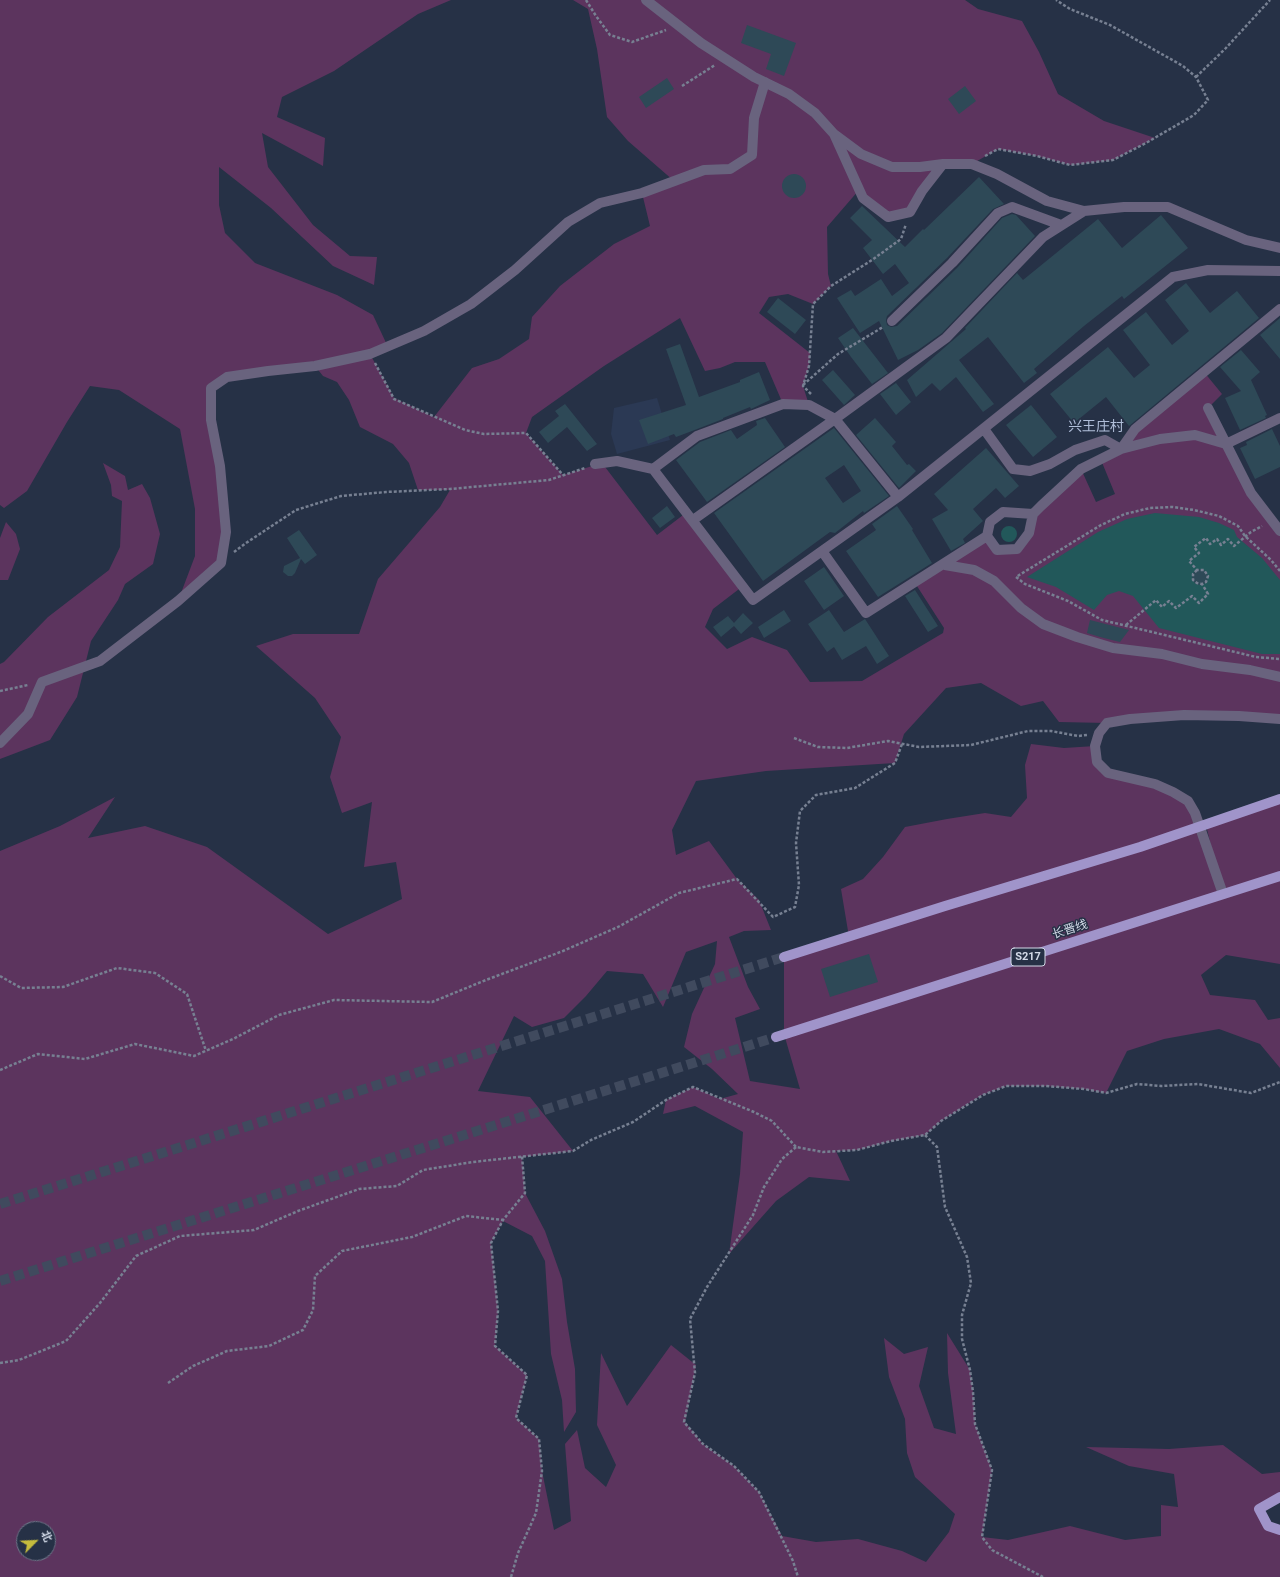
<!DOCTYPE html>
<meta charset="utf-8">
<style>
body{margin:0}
#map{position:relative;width:1280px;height:1577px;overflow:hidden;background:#263146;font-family:Roboto,"Noto Sans SC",sans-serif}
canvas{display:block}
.north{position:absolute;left:16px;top:1521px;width:40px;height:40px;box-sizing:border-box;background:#263146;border:1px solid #6b7486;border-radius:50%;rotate:66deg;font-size:11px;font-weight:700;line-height:16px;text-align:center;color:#d2d9e7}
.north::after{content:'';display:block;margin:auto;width:14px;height:18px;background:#c5bc3d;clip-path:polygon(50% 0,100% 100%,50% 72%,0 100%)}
</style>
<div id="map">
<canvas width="1280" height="1577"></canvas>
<div class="north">北</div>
</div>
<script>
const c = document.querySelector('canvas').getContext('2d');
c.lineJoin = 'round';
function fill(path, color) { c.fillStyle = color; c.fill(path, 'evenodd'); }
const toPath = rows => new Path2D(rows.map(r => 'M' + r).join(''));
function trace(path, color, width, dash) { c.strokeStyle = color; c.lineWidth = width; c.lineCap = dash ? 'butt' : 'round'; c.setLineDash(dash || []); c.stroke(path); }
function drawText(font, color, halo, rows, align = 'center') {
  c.font = font + ' Roboto,"Noto Sans SC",sans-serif'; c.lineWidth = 3; c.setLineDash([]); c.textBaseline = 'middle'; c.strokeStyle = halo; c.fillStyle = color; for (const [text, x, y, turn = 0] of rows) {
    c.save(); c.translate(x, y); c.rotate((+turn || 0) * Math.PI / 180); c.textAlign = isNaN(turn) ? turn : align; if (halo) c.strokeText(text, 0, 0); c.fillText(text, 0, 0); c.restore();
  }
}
fill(toPath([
 [657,398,670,440,617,454,611,434,614,408]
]), '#2b3954');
fill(toPath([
 [0,0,451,0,418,14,334,71,282,97,277,117,325,138,323,166,262,133,268,167,313,225,350,256,377,257,374,285,333,266,271,208,219,167,219,205,225,233,255,263,337,295,373,315,388,347,370,354,394,398,434,417,472,368,499,359,529,339,532,317,560,286,614,244,650,226,642,193,674,181,628,141,607,117,597,49,588,9,573,0,965,0,978,9,1022,21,1039,52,1058,94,1104,121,1155,138,1113,160,1070,165,1037,156,998,149,972,164,943,164,910,212,888,217,859,190,827,227,828,274,831,286,813,304,788,294,769,297,759,313,810,353,809,366,803,386,809,405,783,404,765,362,735,362,720,368,705,371,680,318,604,366,532,417,526,433,563,475,602,463,657,535,687,512,743,586,713,609,705,627,727,649,752,637,787,650,810,682,862,681,943,633,944,628,915,583,987,536,997,550,1017,549,1033,514,1081,469,1096,502,1115,494,1101,460,1135,429,1204,372,1222,394,1208,408,1251,493,1280,531,1280,719,1239,716,1107,723,1059,722,1043,701,1021,706,981,683,946,688,904,734,895,763,766,771,696,781,672,830,676,855,709,841,737,879,759,900,771,930,744,931,729,937,748,987,760,1009,735,1018,750,1081,800,1089,784,1034,784,957,849,937,841,889,863,879,883,857,905,827,947,819,985,813,1011,817,1027,798,1025,765,1031,744,1064,748,1095,746,1097,762,1130,779,1188,801,1221,887,1206,825,1280,799,1280,964,1226,955,1201,975,1210,995,1255,1000,1268,1020,1280,1018,1280,1068,1260,1044,1219,1029,1164,1039,1127,1051,1106,1093,1084,1089,1045,1086,1006,1086,982,1095,941,1121,925,1135,891,1141,857,1150,836,1151,850,1181,809,1177,776,1201,729,1254,740,1174,743,1132,695,1106,663,1114,666,1100,693,1087,720,1099,738,1094,712,1069,684,1047,692,1014,715,964,717,941,686,952,663,1007,643,974,607,971,586,996,564,1018,532,1027,514,1016,478,1091,530,1097,573,1151,522,1157,525,1193,545,1231,562,1279,567,1322,575,1369,576,1412,564,1432,562,1400,551,1354,545,1261,532,1236,503,1221,491,1243,498,1311,495,1346,527,1375,516,1418,539,1439,542,1471,554,1530,571,1521,565,1444,577,1430,585,1468,606,1487,616,1465,597,1425,601,1353,627,1406,671,1345,696,1365,685,1422,703,1444,734,1466,759,1492,782,1536,816,1542,858,1539,902,1551,926,1562,949,1532,955,1514,915,1477,907,1453,905,1419,889,1377,884,1338,904,1354,928,1347,919,1386,934,1428,956,1434,948,1373,947,1333,970,1370,973,1392,975,1424,992,1470,982,1537,1008,1540,1070,1526,1125,1540,1161,1536,1161,1505,1178,1507,1174,1474,1129,1466,1086,1447,1169,1449,1223,1445,1262,1474,1280,1472,1280,1497,1259,1509,1268,1526,1280,1530,1280,1577,0,1577,0,851,60,826,115,797,88,838,145,826,207,847,328,934,402,899,396,862,364,867,372,802,342,813,330,777,341,737,315,698,256,646,293,634,359,634,378,579,440,507,450,490,418,490,409,463,393,444,360,427,349,400,337,382,323,376,315,366,227,377,211,388,226,532,221,563,178,601,195,556,195,509,180,429,119,390,90,386,67,422,27,491,4,508,0,505],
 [24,1529,48,1529,48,1553,24,1553],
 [103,463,125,476,128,490,142,484,150,498,160,534,153,564,125,584,118,600,91,641,77,697,50,740,0,759,0,664,4,662,48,617,109,570,120,547,122,501,112,496,111,485],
 [6,522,16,534,20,549,8,580,0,580,0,538]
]), '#5c345e');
fill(toPath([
 [1155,513,1199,517,1219,523,1234,530,1237,537,1262,558,1280,580,1280,654,1262,654,1159,628,1133,596,1119,591,1107,595,1094,610,1056,587,1027,577,1098,532,1127,519],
 '1001 534a8 8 0 1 1 16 0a8 8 0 1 1-16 0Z'
]), '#22585a');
fill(toPath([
 [747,25,796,43,784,76,766,69,771,54,741,43],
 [667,78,674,89,646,108,639,97],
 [965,86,976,101,959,114,948,99],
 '782 186a12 12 0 1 1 24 0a12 12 0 1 1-24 0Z',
 [979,177,1004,204,993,209,947,258,887,316,886,320,887,325,891,327,897,326,957,268,1002,218,1012,214,1016,215,1035,236,942,333,918,350,898,360,879,321,860,333,837,298,851,290,855,296,881,279,892,296,909,283,895,264,883,274,863,248,872,240,850,218,862,206,905,247,923,229,924,230],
 [1161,215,1188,248,1124,299,1122,296,1084,326,1034,369,1037,373,1024,383,988,337,959,360,994,404,983,412,956,377,940,391,932,383,916,397,907,380,966,329,965,328,1017,273,1023,280,1098,219,1122,248],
 [1186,283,1210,313,1237,291,1259,318,1129,426,1106,397,1074,423,1050,394,1108,347,1134,378,1150,365,1123,330,1146,312,1172,345,1189,331,1165,300],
 [778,298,806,320,795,334,767,312],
 [1280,318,1280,359,1260,335],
 [853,328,888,373,872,384,851,357,838,338],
 [680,344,699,397,740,382,740,380,759,372,770,400,751,409,750,407,723,418,723,419,692,431,676,437,674,434,648,444,639,420,686,405,666,349],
 [1241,350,1260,372,1251,380,1267,415,1265,416,1266,418,1240,430,1225,398,1241,391,1220,367],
 [833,370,855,395,844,405,822,380],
 [896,383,911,402,896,415,880,394],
 [565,404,597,444,587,451,567,427,548,443,539,432,559,416,555,411],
 [1031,405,1057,437,1033,457,1006,425],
 [765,418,785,447,707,502,676,460,700,442,731,430,737,439,757,425,756,421],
 [875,418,896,442,892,446,907,465,909,464,916,471,899,488,856,435],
 [834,428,889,496,864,513,863,511,835,533,830,532,763,581,714,513],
 [844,465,861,491,843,503,825,478],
 [1272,429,1280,446,1280,467,1255,479,1240,448,1247,445,1246,442],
 [986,448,1019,486,1005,498,996,488,973,509,983,521,963,539,965,543,951,551,932,519,948,510,934,494],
 [667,506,675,517,660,528,652,518],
 [897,506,913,529,912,530,932,563,878,597,846,551,876,530,872,524],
 [299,530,317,555,305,564,301,559,295,573,292,576,288,576,283,572,284,566,300,558,287,538],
 [824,567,844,596,824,610,804,581],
 '1192 577a8 8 0 1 1 16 0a8 8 0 1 1-16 0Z',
 [915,590,938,626,928,632,905,596],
 [784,610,791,621,764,638,758,627],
 [829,610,844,632,865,619,889,656,877,664,866,646,842,660,834,647,827,652,808,624],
 [743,613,753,623,741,634,734,626,721,637,713,627,728,616,734,623],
 [1090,620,1129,630,1120,642,1100,637,1087,633],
 [869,954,878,982,830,997,821,969]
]), '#2e4957');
trace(toPath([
 [0,1204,784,957],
 [0,1281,776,1037]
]), '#404a5e', 10, [10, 5]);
trace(toPath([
 [586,0,596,16,610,35,632,42,666,30],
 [1196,77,1225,49,1270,0],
 [682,86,715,65],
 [985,156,998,149,1037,156,1070,165,1113,160,1146,143,1194,115,1208,100,1196,77,1183,66,1110,25,1070,9,1056,0],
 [375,363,394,399,465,430,484,434,526,433,563,475],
 [803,385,838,354,883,327],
 [811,394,803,386,809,366,813,304,831,286,872,260,901,239,906,224],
 [234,552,246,543,296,510,341,496,386,492,450,489,549,480,585,468],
 [1197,570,1193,574,1193,580,1197,583,1202,584],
 [1280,571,1271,560,1245,536,1238,526,1219,516,1194,510,1173,507,1150,508,1125,514,1101,525,1016,577,1025,584,1068,601,1102,620,1256,657,1280,659],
 [1126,625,1156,600,1162,607,1169,601,1176,608,1192,596,1199,603,1208,594,1202,584,1206,582,1208,576,1204,570,1197,570,1189,561,1199,553,1194,547,1206,538,1210,544,1217,539,1221,545,1228,539,1234,546,1251,532,1262,526],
 [0,691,28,685],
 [794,738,818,747,847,748,888,741,919,747,971,745,1028,731,1051,731,1078,736,1087,735],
 [0,976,21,988,63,987,117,968,155,973,187,994,206,1051],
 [0,1070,38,1054,85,1059,135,1044,194,1056,233,1039,279,1015,334,1000,432,1002,486,980,563,951,618,927,679,893,737,879,773,917,795,907,799,885,796,843,800,811,816,795,855,788,895,763,902,744],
 [925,1135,937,1147,945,1207,967,1257,971,1283,962,1315,962,1339,970,1370,973,1392,975,1424,992,1470,982,1537,992,1550,1043,1577],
 [796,1147,782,1159,764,1187,753,1215,707,1287,690,1319,695,1373,684,1422,703,1444,734,1466,759,1492,793,1561,798,1577],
 [0,1363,19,1360,66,1341,100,1303,136,1256,180,1236,254,1230,298,1211,359,1189,397,1186,423,1170,473,1162,573,1151,591,1140,633,1122,666,1100,693,1087,754,1112,772,1121,796,1147,823,1152,857,1150,891,1141,925,1135,941,1121,983,1095,1006,1086,1045,1086,1084,1089,1106,1093,1137,1084,1161,1086,1198,1084,1251,1093,1280,1082],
 [168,1383,193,1366,227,1351,269,1346,303,1330,313,1310,315,1276,342,1251,412,1237,466,1216,503,1220],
 [511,1577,518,1553,536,1513,542,1471,539,1439,516,1418,527,1375,495,1346,498,1311,491,1243,503,1220,525,1193,522,1156]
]), '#778092', 2.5, [3, 2]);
trace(toPath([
 [646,0,701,43,754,77,789,94,815,113,834,134,861,154,892,167,920,167,943,164,972,164,997,174,1047,201,1084,211,1124,207,1168,207,1246,240,1280,248],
 [834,134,863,198,888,217,910,212,922,191,943,164],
 [892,321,952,263,998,213,1012,207,1061,225],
 [1208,408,1251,493,1280,531],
 [984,429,1013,469,1030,471,1050,464,1075,450,1105,440,1121,449,1135,429,1280,309],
 [595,464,617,461,653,469,753,600,898,497,1173,277,1208,270,1280,271],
 [653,469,697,436,783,404,809,405,835,419,946,338,1043,237,1084,211],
 [1033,514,1003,512,990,522,987,536,997,550,1017,549,1029,533,1033,514,1041,506,1081,469,1121,449,1160,439,1195,435,1226,444,1280,418],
 [693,520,835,419,898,497],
 [822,551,866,613,987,536],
 [945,565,974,570,994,581,1021,608,1043,624,1077,637,1113,648,1162,654,1202,664,1250,670,1280,677],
 [0,743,28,714,42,682,100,661,178,601,221,563,226,532,220,466,211,420,211,388,227,377,268,371,315,366,370,354,424,331,471,304,515,270,568,222,600,203,642,193,704,170,730,169,752,155,754,118,765,82],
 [1223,894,1195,813,1188,801,1173,792,1155,784,1108,773,1097,762,1095,746,1099,733,1107,723,1130,719,1184,715,1239,716,1280,719]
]), '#69637e', 10);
trace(toPath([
 [784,957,945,906,1140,847,1280,799],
 [776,1037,1280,876],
 [1280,1497,1259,1509,1268,1526,1280,1530]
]), '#a094ca', 10);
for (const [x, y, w] of [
 [1028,957,34]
]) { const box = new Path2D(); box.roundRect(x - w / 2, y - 9, w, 18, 3); c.fillStyle = '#263146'; c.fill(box); trace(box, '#d2d9e7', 1); }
drawText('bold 11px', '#d2d9e7', null, [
 ["S217",1028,957]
]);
drawText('12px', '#d2d9e7', '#263146', [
 ["长晋线",1070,930,-18]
]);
drawText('14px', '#b0bed9', '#263146', [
 ["兴王庄村",1096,427]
]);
</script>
